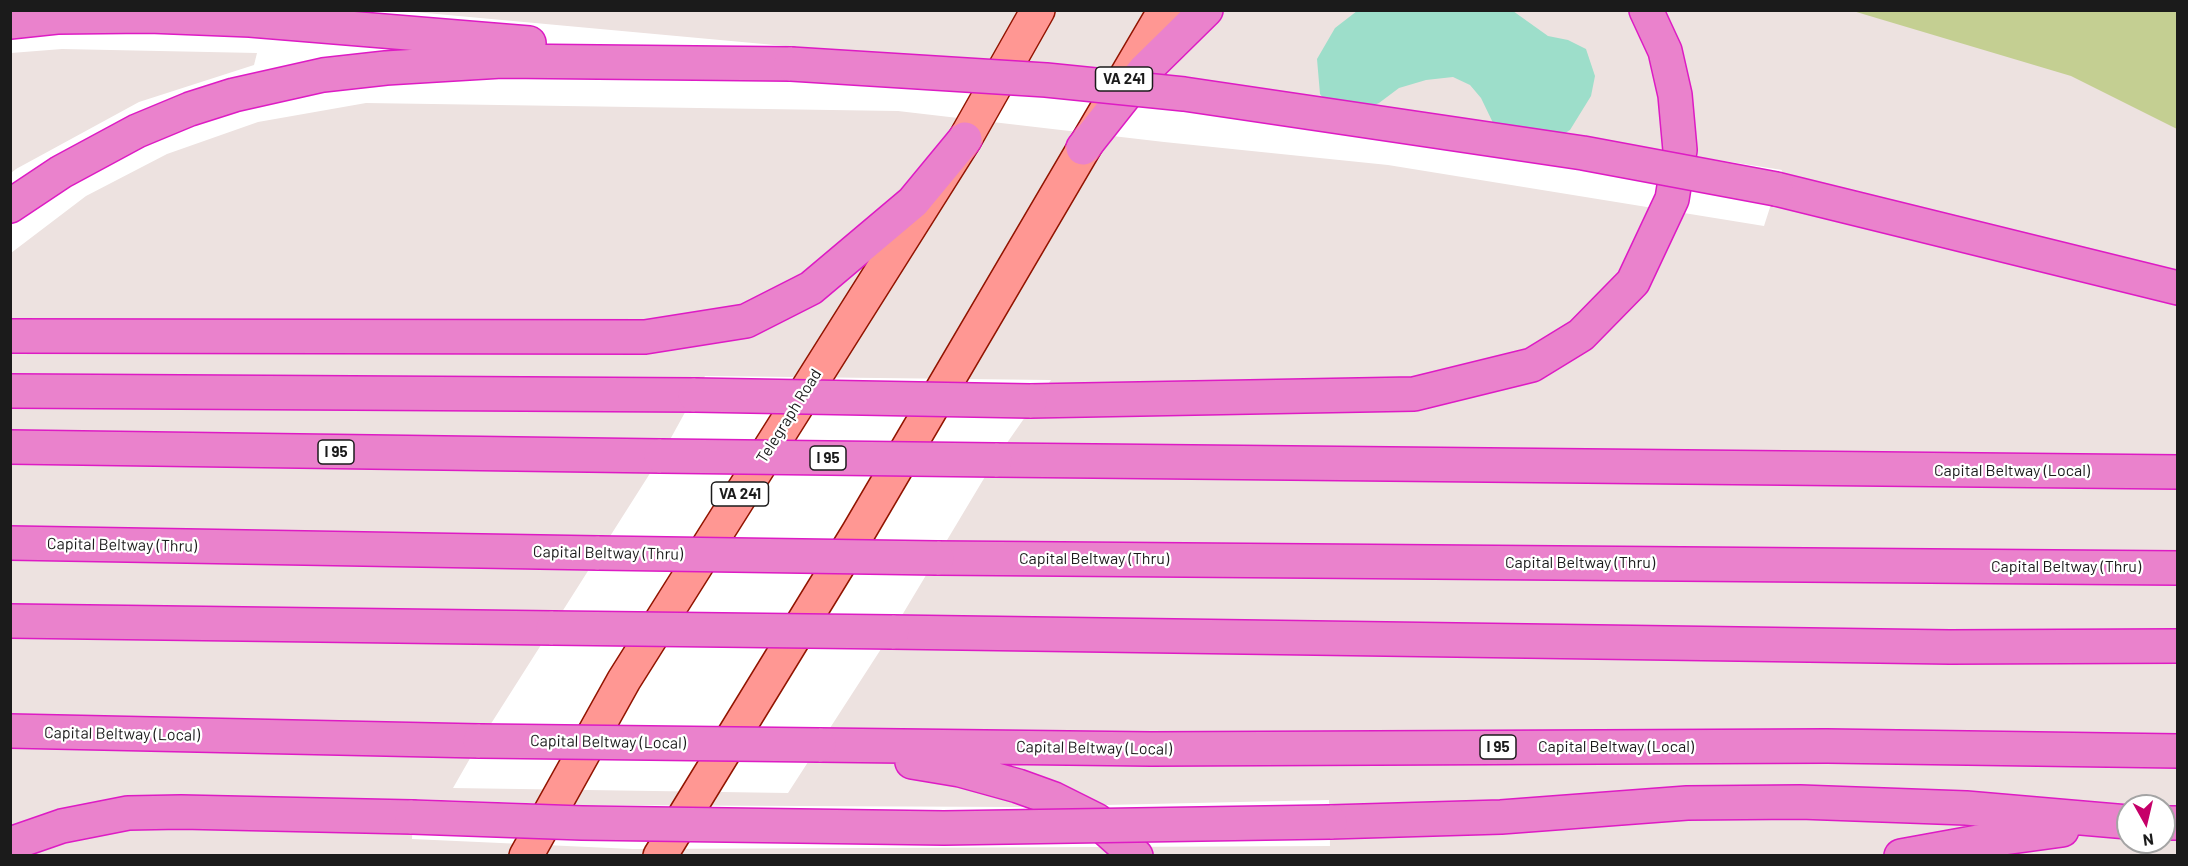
<!DOCTYPE html>
<style>
body{margin:0}
#map{position:relative;width:2188px;height:866px;overflow:hidden;background:#ede2e0;font-family:Barlow,sans-serif}
canvas{display:block}
.frame{position:absolute;inset:0;border:12px solid #1b1b1b;pointer-events:none}
.north{position:absolute;left:2116px;top:794px;width:60px;height:60px;box-sizing:border-box;background:#fff;border:2px solid #a4a4a4;border-radius:50%;rotate:172deg;font-size:16px;font-weight:700;line-height:24px;text-align:center;color:#1b1b1b}
.north::after{content:'';display:block;margin:auto;width:21px;height:27px;background:#c60069;clip-path:polygon(50% 0,100% 100%,50% 72%,0 100%)}
</style>
<div id="map">
<canvas width="2188" height="866"></canvas>
<div class="frame"></div>
<div class="north">N</div>
</div>
<script>
const c = document.querySelector('canvas').getContext('2d');
c.lineJoin = 'round';
function fill(path, color) { c.fillStyle = color; c.fill(path, 'evenodd'); }
const toPath = rows => new Path2D(rows.map(r => 'M' + r).join(''));
function trace(path, color, width, dash) { c.strokeStyle = color; c.lineWidth = width; c.lineCap = dash ? 'butt' : 'round'; c.setLineDash(dash || []); c.stroke(path); }
function drawText(font, color, halo, rows, align = 'center') {
  c.font = font + ' Barlow,sans-serif'; c.lineWidth = 4.5; c.setLineDash([]); c.textBaseline = 'middle'; c.strokeStyle = halo; c.fillStyle = color; for (const [text, x, y, turn = 0] of rows) {
    c.save(); c.translate(x, y); c.rotate((+turn || 0) * Math.PI / 180); c.textAlign = isNaN(turn) ? turn : align; if (halo) c.strokeText(text, 0, 0); c.fillText(text, 0, 0); c.restore();
  }
}
fill(toPath([
 [1853,11,2177,11,2177,129,2071,76]
]), '#c4cf92');
fill(toPath([
 [1357,11,1513,11,1548,36,1568,40,1586,49,1595,76,1591,96,1570,130,1552,141,1495,127,1481,98,1470,85,1453,77,1426,80,1399,88,1379,103,1362,110,1330,107,1320,94,1317,59,1335,28]
]), '#9ddeca');
fill(toPath([
 [11,10,404,11,1276,91,1782,170,1764,226,1388,165,1164,142,898,111,366,103,258,122,167,154,86,196,11,253,11,173,16,169,139,102,254,65,257,53,62,49,11,53],
 [705,376,1051,380,995,460,892,632,788,793,453,788,480,741,661,456],
 [414,799,583,805,1015,807,1329,800,1330,846,633,849,412,839]
]), '#fff');
const primary = toPath([
 [526,856,624,680,965,139,1038,10],
 [660,856,858,533,1165,10]
]);
const highway = toPath([
 [10,22,57,17,149,16,250,20,529,43],
 [1083,148,1144,71,1206,10],
 [1776,189,2178,288],
 [10,206,61,172,137,131,190,109,234,95,323,75,386,68,502,61,791,64],
 [10,336,645,337,746,321,811,288,913,202,965,139],
 [10,391,695,395],
 [1030,401,1414,394,1532,365,1581,335,1633,282,1672,199,1680,150,1675,95,1665,51,1646,10],
 [10,447,661,456],
 [995,460,2178,472],
 [10,543,599,553],
 [937,558,2178,568],
 [10,621,553,628],
 [892,632,1950,647,2178,646],
 [10,731,480,741],
 [819,745,1151,749,1827,746,2178,751],
 [912,762,960,770,1018,786,1054,799,1096,820,1136,856],
 [1330,822,1501,817,1687,803,1800,802,1966,808,2128,822],
 [2164,823,2178,823],
 [10,844,62,826,128,813,181,812,412,817],
 [1901,856,1989,840,2062,830]
]);
trace(primary, '#921400', 36);
trace(highway, '#dd1bc4', 36);
trace(primary, '#ff9793', 33);
trace(highway, '#ea82cc', 33);
const highwayBridge = toPath([
 [791,64,1046,80,1184,94,1583,153,1776,189],
 [695,395,1030,401],
 [661,456,995,460],
 [599,553,937,558],
 [553,628,892,632],
 [480,741,819,745],
 [412,817,582,823,944,828,1330,822]
]);
trace(highwayBridge, '#dd1bc4', 36, []);
trace(highwayBridge, '#ea82cc', 33);
for (const [x, y, w] of [
 [1124,79,57],
 [336,452,36],
 [828,458,36],
 [740,494,57],
 [1498,747,36]
]) { const box = new Path2D(); box.roundRect(x - w / 2, y - 12, w, 24, 4.5); c.fillStyle = '#fff'; c.fill(box); trace(box, '#1b1b1b', 1.5); }
drawText('bold 15px', '#1b1b1b', null, [
 ["VA 241",1124,79],
 ["I 95",336,452],
 ["I 95",828,458],
 ["VA 241",740,494],
 ["I 95",1498,747]
]);
drawText('16px', '#1b1b1b', '#fff', [
 ["Telegraph Road",789,416,-58],
 ["Capital Beltway (Local)",2012,471],
 ["Capital Beltway (Thru)",122,545,1],
 ["Capital Beltway (Thru)",608,553,1],
 ["Capital Beltway (Thru)",1094,559],
 ["Capital Beltway (Thru)",1580,563],
 ["Capital Beltway (Thru)",2066,567],
 ["Capital Beltway (Local)",122,734,1],
 ["Capital Beltway (Local)",608,742,1],
 ["Capital Beltway (Local)",1616,747],
 ["Capital Beltway (Local)",1094,748,1]
]);
</script>
